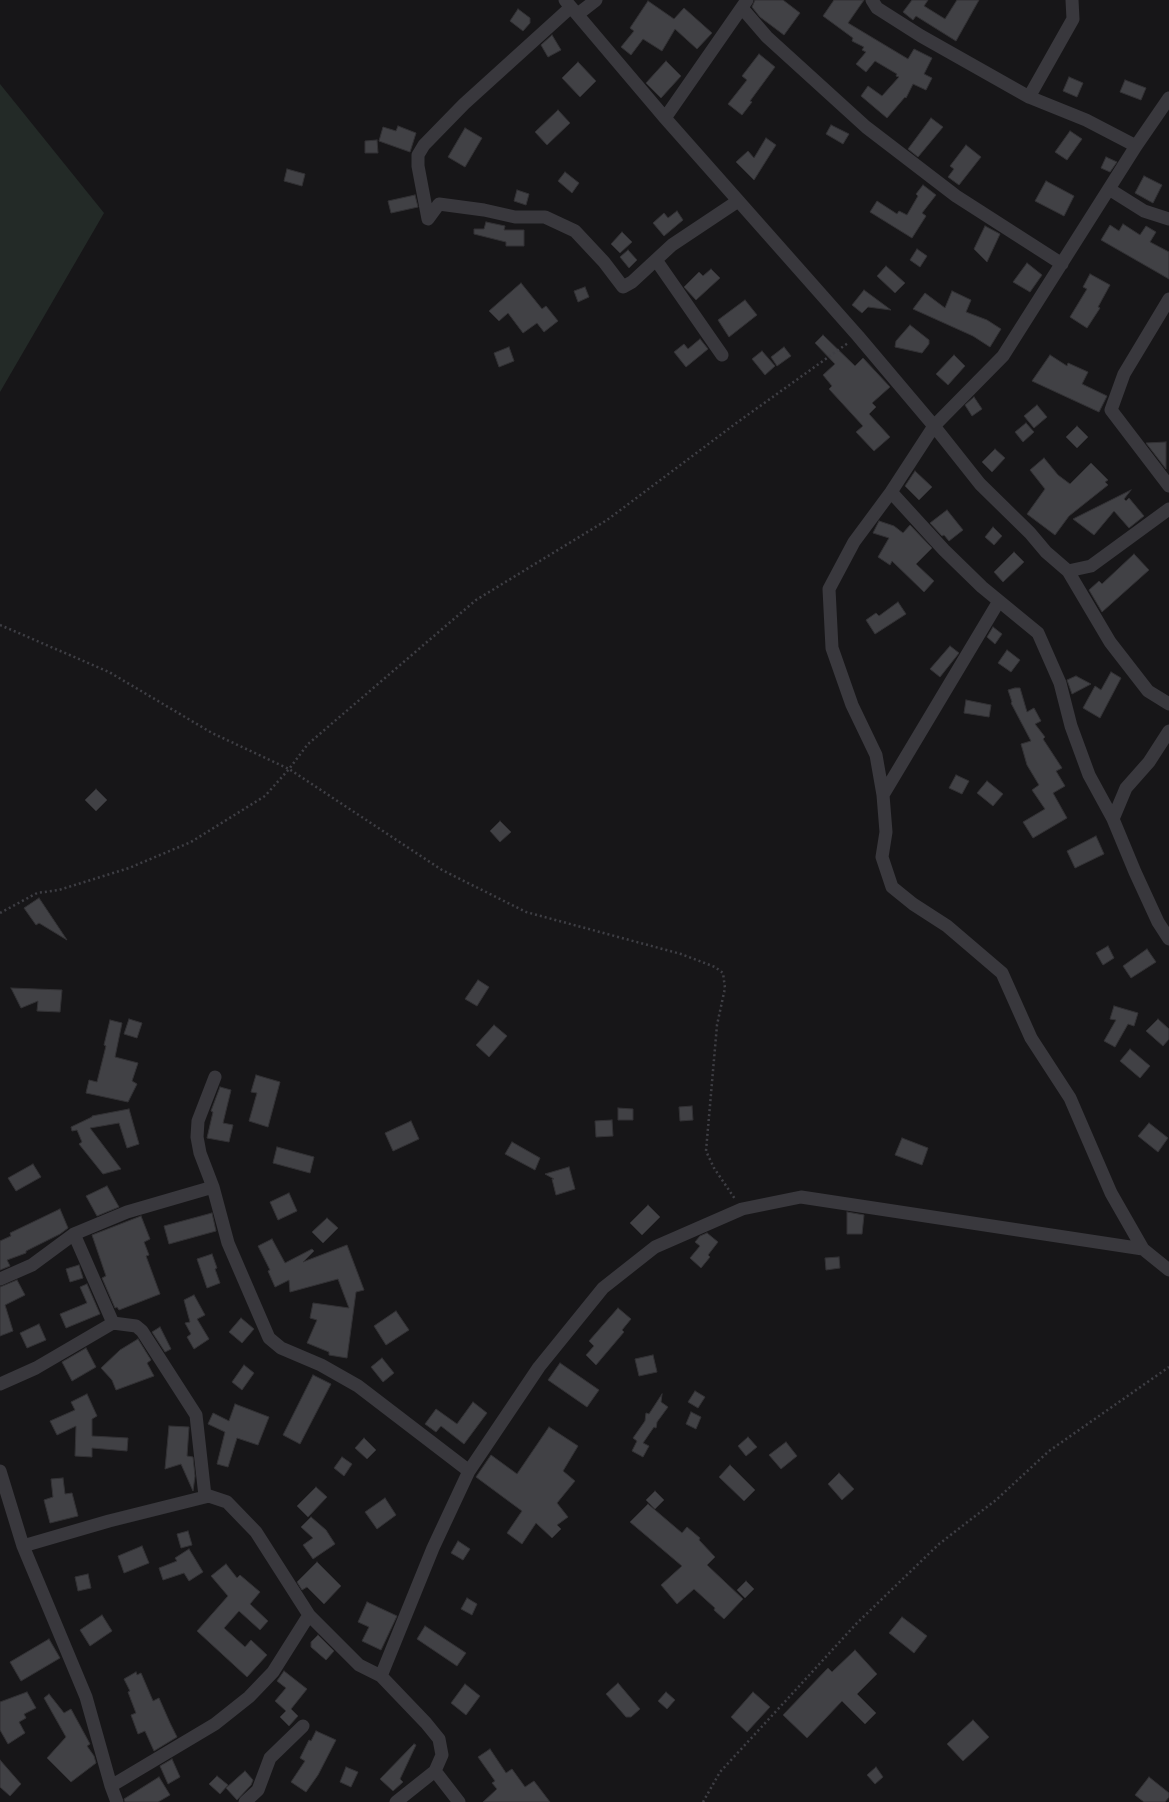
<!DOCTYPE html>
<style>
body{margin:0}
canvas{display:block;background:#171618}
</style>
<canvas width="1169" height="1802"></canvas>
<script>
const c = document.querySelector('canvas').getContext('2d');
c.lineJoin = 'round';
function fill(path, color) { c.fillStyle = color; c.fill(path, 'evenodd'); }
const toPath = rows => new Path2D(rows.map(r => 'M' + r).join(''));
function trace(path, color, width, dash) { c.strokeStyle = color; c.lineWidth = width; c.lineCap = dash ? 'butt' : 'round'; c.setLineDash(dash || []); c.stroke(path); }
fill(toPath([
 [0,84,104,213,0,392]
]), '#232a27');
const building = toPath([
 [755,0,783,0,800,13,784,35,760,17,752,7,755,0],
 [834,0,864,0,848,23,908,59,914,49,932,58,924,74,932,78,926,90,913,84,906,98,905,97,887,118,861,96,868,86,882,96,899,77,896,76,897,74,875,61,866,72,856,64,866,52,862,50,864,47,852,41,853,38,823,16,834,0],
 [912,0,928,0,924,6,945,19,957,0,979,0,956,41,916,16,913,20,903,12,912,0],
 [648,1,674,19,684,8,712,33,697,49,675,29,662,51,643,39,631,55,621,47,634,31,630,28,648,1],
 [518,9,530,18,530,23,523,31,510,21,518,9],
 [552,35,561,50,548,57,541,45,552,35],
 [759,54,775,67,750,101,752,102,742,115,728,104,747,80,742,76,759,54],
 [666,61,681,76,661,98,646,83,666,61],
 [578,62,596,81,580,97,562,78,578,62],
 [1069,77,1083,83,1077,97,1063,91,1069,77],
 [1125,80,1146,88,1141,100,1120,92,1125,80],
 [558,110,570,123,547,145,535,132,558,110],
 [931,118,943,127,918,157,908,149,931,118],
 [831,125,849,134,843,144,826,134,831,125],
 [398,126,416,133,410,152,379,141,383,127,396,131,398,126],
 [465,128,482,138,465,167,448,157,465,128],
 [1070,131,1082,139,1067,160,1055,152,1070,131],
 [766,138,776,145,754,180,736,162,748,151,754,158,766,138],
 [377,140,378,153,365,153,365,141,377,140],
 [966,145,981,157,959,185,948,177,954,169,950,166,966,145],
 [1106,157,1117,162,1110,172,1101,168,1106,157],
 [287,169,305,174,302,186,284,181,287,169],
 [565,172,579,183,572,193,558,181,565,172],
 [1144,176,1162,185,1153,203,1135,193,1144,176],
 [1046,181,1074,196,1064,216,1035,201,1046,181],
 [923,185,936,195,922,213,926,216,912,238,870,212,877,201,897,214,899,211,907,215,918,196,916,194,923,185],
 [517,190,529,194,526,205,514,201,517,190],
 [415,195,418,207,391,213,388,201,415,195],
 [677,211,683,220,664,236,653,223,664,213,668,218,677,211],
 [486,222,505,226,504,230,524,230,524,246,506,246,506,242,474,234,474,229,484,229,486,222],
 [1123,224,1140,235,1146,226,1156,232,1150,242,1169,252,1169,279,1101,240,1110,225,1119,231,1123,224],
 [985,226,1000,234,987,262,974,249,985,226],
 [622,232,632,242,620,253,611,244,622,232],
 [917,249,927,256,920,267,910,260,917,249],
 [628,250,637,260,629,268,620,257,628,250],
 [1027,263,1042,275,1030,292,1013,282,1027,263],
 [886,266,905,283,895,293,877,276,886,266],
 [711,269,720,278,696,300,684,287,699,272,703,276,711,269],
 [1090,274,1110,285,1098,307,1100,308,1087,328,1070,317,1087,289,1083,287,1090,274],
 [521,283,542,309,546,306,558,321,544,332,537,323,523,333,508,313,499,321,489,311,521,283],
 [585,287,589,297,578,302,574,291,585,287],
 [864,290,891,310,868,307,862,313,852,305,864,290],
 [952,291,971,300,966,312,987,320,1001,329,990,347,973,336,913,309,925,293,945,308,952,291],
 [745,300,757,315,729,337,718,320,745,300],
 [910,325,929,340,929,344,922,353,895,347,896,341,910,325],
 [823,335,855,366,863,358,890,387,872,403,876,407,869,414,890,437,874,451,856,432,863,426,829,389,832,386,823,375,835,364,815,343,823,335],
 [700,339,708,349,686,367,674,352,684,344,688,349,700,339],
 [509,347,514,361,499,367,494,353,509,347],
 [784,347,791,356,777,366,771,357,784,347],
 [762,351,775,366,765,375,752,359,762,351],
 [954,355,965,366,948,385,936,374,954,355],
 [1050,355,1067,366,1068,363,1088,372,1082,384,1107,396,1099,412,1032,381,1050,355],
 [974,397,982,409,972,416,965,405,974,397],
 [1037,405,1047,417,1034,428,1024,416,1037,405],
 [1026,423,1034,432,1023,442,1015,432,1026,423],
 [1077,426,1088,437,1077,448,1066,437,1077,426],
 [1166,442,1166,469,1146,443,1166,442],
 [995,449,1005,458,992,472,982,462,995,449],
 [1044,458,1058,475,1070,484,1091,463,1108,480,1105,482,1108,485,1069,516,1055,535,1027,514,1045,489,1030,470,1044,458],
 [915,471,932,487,919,500,905,486,915,471],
 [1131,490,1124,499,1126,501,1129,498,1144,516,1129,528,1114,511,1094,535,1073,519,1131,490],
 [947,510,963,530,949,541,944,535,942,536,930,523,947,510],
 [879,521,894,526,903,533,910,525,932,548,916,564,934,581,924,592,892,561,890,565,878,557,889,538,873,533,879,521],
 [993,527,1002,536,994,545,985,537,993,527],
 [1014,552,1024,562,1003,582,994,572,1014,552],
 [1134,554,1149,570,1102,612,1089,590,1099,581,1102,584,1134,554],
 [898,602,906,614,875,634,866,620,876,613,879,616,898,602],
 [993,627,1002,634,995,644,987,637,993,627],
 [950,646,959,653,940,677,930,669,950,646],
 [1007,650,1020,660,1011,672,998,663,1007,650],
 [1111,672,1121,678,1100,718,1083,708,1095,686,1101,690,1111,672],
 [1076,676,1091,684,1072,694,1067,680,1076,676],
 [1015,688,1020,688,1027,712,1034,708,1041,721,1035,724,1045,737,1043,739,1062,768,1056,771,1065,786,1053,793,1067,818,1033,838,1023,822,1045,809,1032,790,1039,785,1027,765,1021,744,1031,741,1011,703,1012,702,1008,690,1015,688],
 [966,700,991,705,989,717,964,713,966,700],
 [956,775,969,781,962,794,949,788,956,775],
 [987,781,1003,794,993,806,977,793,987,781],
 [96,789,107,800,96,811,85,800,96,789],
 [500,821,511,832,500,842,490,831,500,821],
 [1096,836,1104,854,1075,868,1067,851,1096,836],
 [39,898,67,940,39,923,36,925,24,908,39,898],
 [1108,946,1114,958,1103,965,1096,953,1108,946],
 [1147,949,1156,962,1131,978,1123,966,1147,949],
 [478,980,489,987,477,1006,465,999,478,980],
 [11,988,62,990,60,1012,37,1011,38,1001,21,1008,11,988],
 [1114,1006,1138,1013,1134,1026,1128,1024,1115,1047,1104,1041,1116,1020,1110,1019,1114,1006],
 [129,1019,142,1023,137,1038,124,1034,129,1019],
 [1158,1019,1169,1029,1169,1039,1163,1046,1146,1031,1158,1019],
 [110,1020,122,1023,115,1057,138,1063,132,1081,137,1084,128,1102,86,1093,89,1080,97,1082,106,1046,104,1045,110,1020],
 [494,1025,507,1036,489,1057,476,1045,494,1025],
 [1130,1049,1150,1066,1140,1078,1120,1061,1130,1049],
 [256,1075,280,1082,268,1127,249,1121,257,1093,251,1092,256,1075],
 [220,1087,231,1090,223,1123,233,1125,229,1142,207,1138,213,1112,211,1111,220,1087],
 [692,1106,693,1120,680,1121,679,1107,692,1106],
 [618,1108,633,1109,633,1120,618,1120,618,1108],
 [129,1109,139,1144,127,1148,119,1123,90,1128,121,1169,103,1174,79,1144,82,1142,77,1130,72,1131,71,1127,92,1117,92,1116,129,1109],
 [612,1120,613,1136,596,1137,595,1121,612,1120],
 [411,1121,419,1139,393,1151,385,1133,411,1121],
 [1149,1123,1168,1138,1158,1152,1138,1136,1149,1123],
 [902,1138,928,1148,922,1165,895,1155,902,1138],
 [512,1142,540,1158,535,1170,505,1154,512,1142],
 [277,1147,314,1157,310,1173,273,1163,277,1147],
 [33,1164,41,1177,16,1191,8,1178,33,1164],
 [569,1167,575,1189,556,1195,552,1179,554,1179,545,1174,569,1167],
 [107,1186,119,1207,97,1216,86,1196,107,1186],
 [289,1193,297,1211,278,1220,270,1202,289,1193],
 [648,1205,660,1217,642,1235,630,1223,648,1205],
 [60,1209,68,1228,60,1234,26,1251,26,1253,7,1260,10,1266,0,1270,0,1241,11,1236,10,1233,60,1209],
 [847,1212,864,1215,862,1234,847,1234,847,1212],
 [212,1213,216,1231,169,1244,164,1226,212,1213],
 [141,1216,150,1239,144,1242,149,1255,146,1256,160,1294,119,1310,117,1307,115,1308,102,1278,106,1276,92,1235,141,1216],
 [327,1218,338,1228,323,1243,312,1232,327,1218],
 [707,1233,718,1242,708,1255,710,1257,701,1268,690,1258,700,1246,695,1242,700,1236,707,1233],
 [272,1239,285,1263,312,1249,314,1251,303,1262,347,1245,364,1290,356,1292,347,1358,329,1355,329,1352,307,1343,317,1320,310,1318,313,1303,349,1308,338,1279,290,1292,289,1280,275,1287,268,1271,270,1270,258,1246,272,1239],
 [212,1254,217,1268,215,1269,220,1283,207,1288,197,1259,212,1254],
 [839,1257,840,1268,826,1270,825,1258,839,1257],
 [79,1265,83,1278,70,1282,66,1269,79,1265],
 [17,1280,25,1295,5,1305,13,1331,0,1336,0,1287,17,1280],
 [87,1284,100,1314,66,1328,60,1314,87,1303,80,1287,87,1284],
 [194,1295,205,1315,197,1319,209,1339,194,1349,187,1337,191,1334,185,1323,190,1322,184,1300,194,1295],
 [618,1308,631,1319,622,1330,624,1332,596,1365,586,1355,594,1346,589,1341,618,1308],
 [396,1311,409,1330,386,1345,374,1326,396,1311],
 [241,1318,254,1329,242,1343,229,1332,241,1318],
 [39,1324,46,1340,27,1348,20,1333,39,1324],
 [160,1327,171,1349,165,1352,152,1332,160,1327],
 [138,1339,151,1360,147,1363,154,1376,116,1390,112,1380,101,1368,120,1350,138,1339],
 [86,1348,96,1367,72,1381,62,1362,86,1348],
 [653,1355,657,1372,639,1376,635,1359,653,1355],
 [382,1358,394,1373,383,1382,371,1367,382,1358],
 [560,1363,599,1390,587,1407,548,1380,560,1363],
 [244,1365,254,1373,242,1390,232,1382,244,1365],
 [313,1375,331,1384,300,1444,283,1435,313,1375],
 [695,1391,705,1397,698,1408,688,1402,695,1391],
 [87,1394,97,1416,92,1419,92,1436,128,1438,127,1451,92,1448,92,1457,75,1456,76,1426,57,1435,50,1421,75,1410,71,1402,87,1394],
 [662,1394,661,1402,668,1407,657,1422,656,1428,654,1427,643,1443,649,1446,643,1457,632,1451,637,1441,633,1438,645,1421,646,1413,649,1414,662,1394],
 [473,1402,487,1413,464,1444,441,1426,436,1432,425,1424,436,1409,457,1424,473,1402],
 [235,1404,269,1417,258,1445,237,1438,228,1467,217,1464,225,1432,208,1424,213,1413,229,1421,235,1404],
 [691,1412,701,1417,696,1429,686,1424,691,1412],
 [169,1426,189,1427,187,1456,193,1457,195,1476,193,1491,181,1464,165,1469,169,1426],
 [549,1427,578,1446,563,1471,575,1481,557,1503,568,1517,557,1525,561,1529,552,1538,536,1523,522,1544,507,1533,522,1511,476,1477,491,1455,517,1474,549,1427],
 [748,1437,757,1447,746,1456,738,1446,748,1437],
 [364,1438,376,1450,367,1459,355,1448,364,1438],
 [786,1442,797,1456,781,1469,769,1455,786,1442],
 [342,1457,352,1464,344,1476,334,1468,342,1457],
 [730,1465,755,1490,744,1501,719,1477,730,1465],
 [839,1473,854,1489,842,1500,828,1484,839,1473],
 [63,1478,65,1494,72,1493,78,1516,50,1523,44,1500,53,1497,51,1479,63,1478],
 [316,1487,327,1497,308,1517,297,1506,316,1487],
 [655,1491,664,1500,655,1509,646,1500,655,1491],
 [385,1498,396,1515,377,1529,365,1512,385,1498],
 [648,1504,682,1533,687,1527,700,1538,699,1540,715,1557,707,1565,743,1599,724,1619,714,1610,715,1608,694,1589,677,1604,661,1585,682,1566,630,1522,648,1504],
 [311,1517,326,1530,335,1544,313,1559,303,1545,313,1538,301,1527,311,1517],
 [188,1531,192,1545,181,1548,177,1534,188,1531],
 [458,1541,470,1549,463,1560,451,1553,458,1541],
 [142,1546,149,1563,124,1573,118,1556,142,1546],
 [189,1549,203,1572,189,1581,184,1573,163,1580,159,1568,177,1561,175,1558,189,1549],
 [317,1562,341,1586,324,1604,307,1587,302,1590,297,1582,317,1562],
 [226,1564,237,1578,240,1575,260,1592,250,1604,268,1621,260,1630,239,1611,224,1628,245,1647,251,1640,267,1655,247,1677,197,1631,228,1596,211,1576,226,1564],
 [88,1574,91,1588,78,1591,75,1577,88,1574],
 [746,1581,754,1589,745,1598,737,1590,746,1581],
 [467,1598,477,1604,472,1615,461,1609,467,1598],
 [367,1602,397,1616,381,1650,362,1641,369,1627,358,1622,367,1602],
 [102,1615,112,1631,90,1646,80,1630,102,1615],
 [902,1617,927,1636,914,1653,889,1633,902,1617],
 [425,1626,466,1653,457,1666,417,1639,425,1626],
 [318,1635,334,1651,326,1660,311,1647,311,1642,318,1635],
 [49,1639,60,1658,21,1681,10,1662,49,1639],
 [855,1650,877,1674,857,1694,876,1713,865,1724,842,1701,807,1738,783,1715,828,1668,832,1672,855,1650],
 [284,1671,307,1689,291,1709,298,1716,289,1726,280,1717,286,1711,275,1701,286,1688,277,1681,284,1671],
 [136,1672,137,1675,141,1673,153,1701,159,1698,170,1723,177,1737,154,1751,145,1731,138,1734,131,1715,136,1713,128,1692,130,1691,124,1679,136,1672],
 [618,1683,640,1709,631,1717,626,1717,606,1694,618,1683],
 [465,1684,480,1696,466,1715,451,1703,465,1684],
 [27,1692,36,1708,24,1714,26,1718,19,1722,25,1733,8,1744,0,1730,0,1702,27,1692],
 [666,1692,675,1700,667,1709,658,1701,666,1692],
 [753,1692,770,1707,747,1732,731,1717,753,1692],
 [49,1694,64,1713,71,1709,90,1744,87,1746,94,1756,96,1763,71,1782,47,1758,66,1737,44,1698,49,1694],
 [973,1720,989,1737,963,1761,947,1744,973,1720],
 [316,1731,336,1740,318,1775,306,1792,291,1782,305,1761,300,1758,309,1740,311,1741,316,1731],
 [414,1744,416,1745,400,1779,403,1782,393,1791,380,1779,414,1744],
 [490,1749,506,1773,512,1769,525,1787,534,1781,550,1802,483,1802,497,1789,492,1783,495,1781,478,1757,490,1749],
 [172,1759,180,1777,168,1784,160,1766,172,1759],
 [0,1760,21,1784,10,1796,0,1787,0,1760],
 [346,1767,358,1772,351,1787,340,1782,346,1767],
 [876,1767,883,1777,875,1784,867,1775,876,1767],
 [245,1771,253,1780,251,1785,237,1800,226,1788,245,1771],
 [217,1776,228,1785,220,1794,209,1784,217,1776],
 [159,1777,170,1795,158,1802,125,1802,124,1799,159,1777],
 [1149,1777,1169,1793,1169,1797,1165,1802,1144,1802,1135,1795,1149,1777]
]);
fill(building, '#414145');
trace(building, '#323134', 1);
trace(toPath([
 [0,625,109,672,212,733,289,769,442,870,526,912,681,954,715,967,723,973,725,988,717,1025,706,1151,714,1168,735,1199],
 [0,913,37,893,59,890,129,868,191,842,265,796,289,769,308,744,476,600,607,520,735,424,848,343],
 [703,1802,720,1772,791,1695,856,1624,939,1544,996,1500,1049,1451,1169,1367]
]), '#3e3e44', 2.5, [2, 3]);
trace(toPath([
 [565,0,665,118,858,336,934,426,980,484,1030,533,1046,552,1068,571,1110,642,1148,691,1169,704],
 [872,0,877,8,921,36,1029,97,1086,120,1136,146],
 [571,7,464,104,424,145,418,155,418,166,428,219,439,204,484,210,515,217,545,217,575,231,604,262,623,287,632,282,672,245,738,201],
 [742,8,767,37,866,127,956,196,1062,264],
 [578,14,596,0],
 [1029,97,1073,19,1072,0],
 [1169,98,1136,146,1003,356,934,426,891,492,854,542,829,589,832,648,852,705,876,755,883,795,886,832,882,857,892,887,913,904,947,926,1002,973,1031,1038,1070,1098,1111,1193,1143,1249,1169,1270],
 [665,118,747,0],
 [1109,189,1144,211,1169,219],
 [656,260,722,355],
 [1169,299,1124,374,1111,410,1169,486],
 [891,492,944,550,982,587,1038,633,1060,683,1071,726,1089,775,1113,819],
 [1068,571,1091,566,1169,509],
 [1169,731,1149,762,1126,788,1113,819,1135,872,1158,922,1169,939],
 [883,795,999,601],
 [215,1077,198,1121,197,1137,200,1153,213,1187,228,1243,269,1338,281,1348,321,1365,358,1386,469,1471],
 [74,1234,113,1323],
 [0,1279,32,1265,74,1234,127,1212,213,1187],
 [0,1384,36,1368,113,1323,136,1326,142,1331,196,1415,205,1496],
 [0,1471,23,1546,86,1697,111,1786,117,1802],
 [23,1546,109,1521,209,1496,227,1502,256,1532,309,1615],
 [435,1771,459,1802],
 [111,1786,215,1724,249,1697,273,1672,309,1615,359,1665,381,1676],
 [245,1802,258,1790,270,1758,303,1726],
 [396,1802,435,1771,442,1755,439,1739,426,1723,381,1676,433,1548,469,1471,539,1367,603,1288,655,1247,742,1209,801,1197,1143,1249]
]), '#39383d', 13);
</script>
